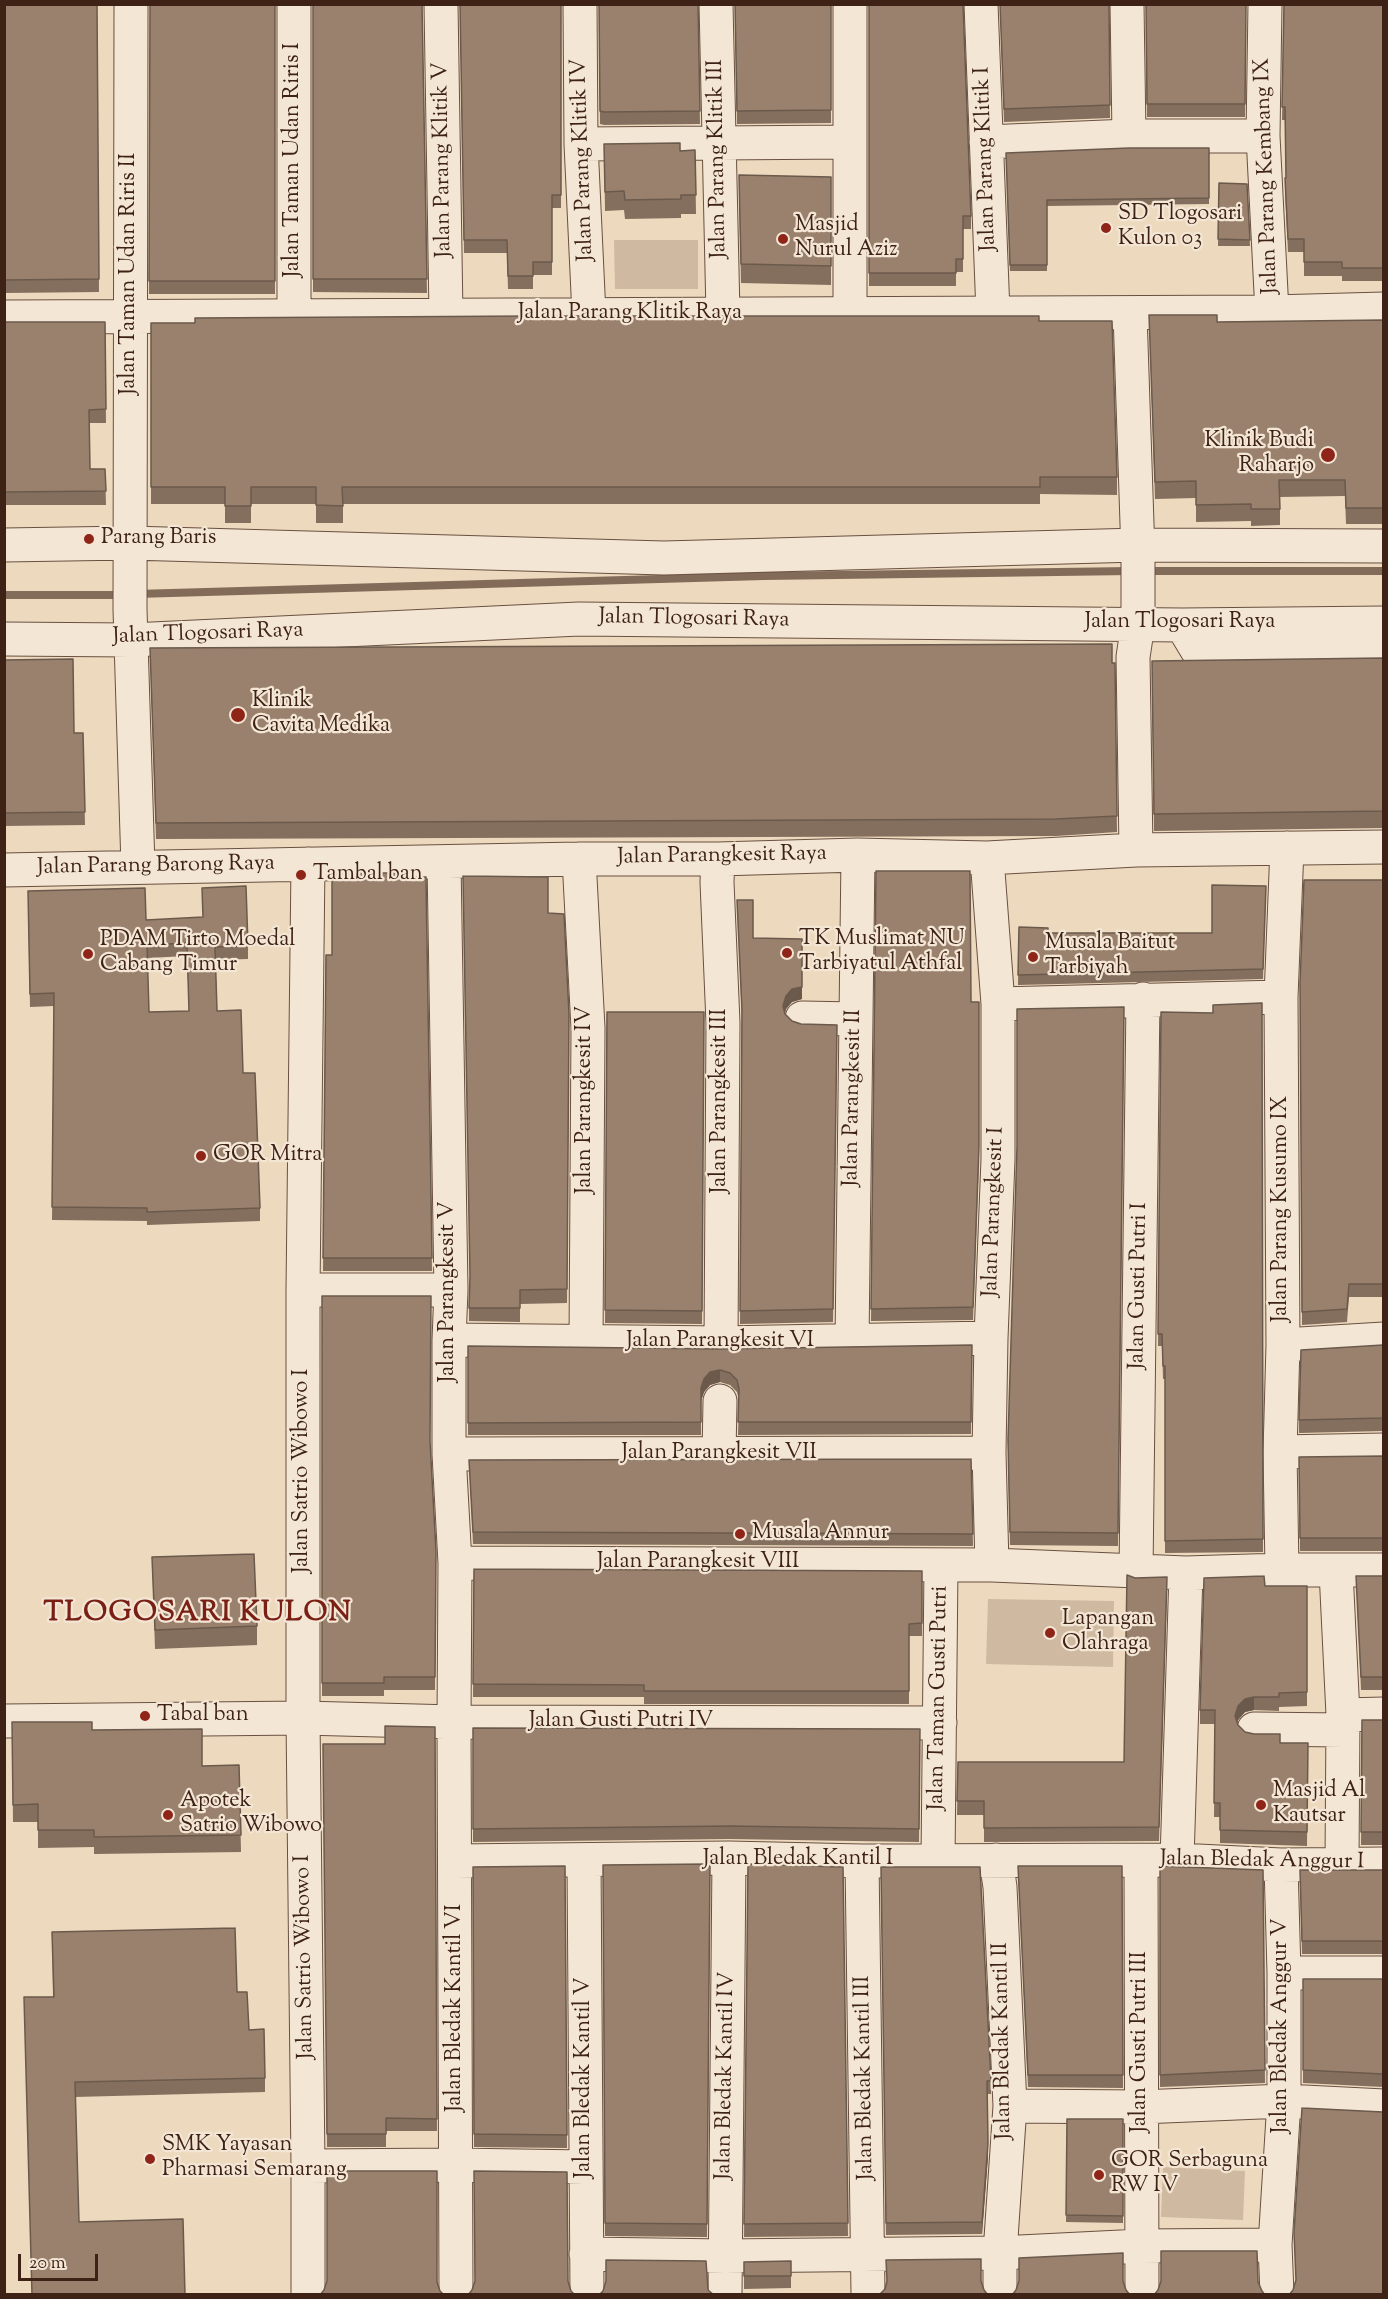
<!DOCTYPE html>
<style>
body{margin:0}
#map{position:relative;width:1388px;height:2299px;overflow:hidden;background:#ecd9be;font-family:"Sorts Mill Goudy",serif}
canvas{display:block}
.frame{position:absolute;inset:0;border:6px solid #3f2216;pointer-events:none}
.scale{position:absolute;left:18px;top:2254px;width:80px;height:27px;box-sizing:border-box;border:3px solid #3f2216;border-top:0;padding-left:8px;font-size:18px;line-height:21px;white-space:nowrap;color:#3f2216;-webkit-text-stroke:4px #f3e6d5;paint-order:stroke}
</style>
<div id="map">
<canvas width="1388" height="2299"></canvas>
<div class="frame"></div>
<div class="scale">20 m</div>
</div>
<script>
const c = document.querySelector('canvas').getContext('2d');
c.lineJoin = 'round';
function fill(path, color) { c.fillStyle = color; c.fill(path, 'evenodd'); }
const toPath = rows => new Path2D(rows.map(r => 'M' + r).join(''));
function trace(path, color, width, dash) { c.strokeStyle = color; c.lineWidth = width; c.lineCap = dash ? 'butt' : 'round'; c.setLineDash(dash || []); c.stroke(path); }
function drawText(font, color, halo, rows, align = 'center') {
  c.font = font + ' "Sorts Mill Goudy",serif'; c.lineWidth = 4.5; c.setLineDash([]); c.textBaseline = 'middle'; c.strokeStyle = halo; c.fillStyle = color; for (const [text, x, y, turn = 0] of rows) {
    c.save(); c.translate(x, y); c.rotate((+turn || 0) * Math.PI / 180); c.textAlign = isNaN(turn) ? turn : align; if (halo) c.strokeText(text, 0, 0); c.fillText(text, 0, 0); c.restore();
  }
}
fill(toPath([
 [614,240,698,240,698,289,615,289],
 [988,1599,1114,1601,1113,1667,986,1664],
 [1163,2167,1245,2171,1243,2220,1161,2217]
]), '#cfbaa1');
trace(toPath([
 [1144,571,1384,571],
 [136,594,764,576,1131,571],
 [4,595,123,595]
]), '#836b59', 8);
const minor = toPath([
 [131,4,130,609,138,867],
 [294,4,294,316],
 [441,4,446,315],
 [580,4,581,144,589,315],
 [716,4,723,314],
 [981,4,993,313],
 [1127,4,1129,136],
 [1265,4,1263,136,1272,312],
 [986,142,1129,136,1263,136],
 [581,144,850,142],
 [1130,313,1138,554,1138,624,1133,657,1136,850],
 [850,314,850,4],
 [4,317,1272,312,1384,309],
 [4,545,130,543,664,558,1138,545,1384,546],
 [1182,625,1197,650,1207,654,1384,655],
 [4,639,131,640,579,619,1182,625,1384,623],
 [987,858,998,1004,998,1159,991,1338,989,1453,992,1565],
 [579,859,588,1028,586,1342],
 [718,859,717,882,723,1023,721,1343],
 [444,862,451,1290,449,1340,449,1454,455,1563,454,1722,456,2294],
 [4,870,579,859,718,859,858,855,987,858,1136,850,1384,847],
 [998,1004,1281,997],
 [802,1018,855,1019],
 [303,1290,451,1290],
 [449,1340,721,1343,991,1338],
 [852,1342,858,855],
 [1283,1345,1384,1339],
 [1280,1452,1384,1450],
 [449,1454,989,1453],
 [719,1455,720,1401],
 [455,1563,992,1565,1186,1573,1282,1570,1384,1570],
 [1282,1570,1280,1452,1283,1345,1281,997,1287,848],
 [1336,1571,1343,1715,1342,1864],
 [1136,1573,1143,999],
 [1343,1715,1384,1714],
 [4,1721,303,1718,454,1722,940,1723],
 [1254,1729,1343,1730],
 [996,1860,1000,1887,1010,2106,1000,2253,1000,2294],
 [1177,1860,1186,1573],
 [455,1861,729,1858,862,1861,1177,1860,1281,1865,1384,1864],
 [584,1861,587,2294],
 [862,1861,868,2294],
 [938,1861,941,1566],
 [1141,1861,1142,2294],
 [1284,1973,1384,1973],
 [1010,2106,1141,2107,1284,2101,1384,2106],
 [308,2166,456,2165,585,2167],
 [586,2254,725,2256,1000,2253,1141,2246,1275,2245],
 [308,2294,308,2166,303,1718,303,1290,308,864],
 [725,2294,729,1858],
 [1277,2294,1275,2245,1284,2101,1284,1973,1281,1865]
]);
trace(minor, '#6a5040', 35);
trace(minor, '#f3e6d5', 33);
fill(toPath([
 [4,4,97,4,99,292,4,293],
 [150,4,275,4,275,294,149,294],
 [313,4,422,4,427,293,313,292],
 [460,4,561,4,561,208,552,208,552,275,533,275,533,289,508,289,507,253,464,253],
 [599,4,698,4,700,124,604,125,600,124],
 [735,4,831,4,831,123,737,124],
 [869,4,971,216,971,229,963,229,963,272,956,272,956,286,869,286],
 [1000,4,1109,4,1110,118,1004,122],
 [1146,4,1246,4,1245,117,1147,117],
 [1284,4,1383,4,1383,281,1342,281,1342,276,1304,276,1304,252,1288,252,1285,191,1285,178,1286,178,1285,120,1282,120],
 [604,144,680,151,695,150,696,214,681,214,681,218,625,219,624,210,605,211],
 [1209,148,1209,204,1047,206,1047,271,1010,271,1006,153],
 [831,177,831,285,741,283,739,194],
 [1219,183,1247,184,1250,246,1218,246],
 [1149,315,1217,322,1383,320,1383,524,1346,524,1345,496,1280,497,1280,525,1251,526,1251,521,1196,522,1196,498,1155,499],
 [1039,321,1117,477,1117,495,1040,494,1040,504,343,504,343,523,316,523,316,504,251,504,251,523,225,523,225,504,151,504,151,323],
 [4,322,105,322,106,423,89,423,90,469,105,469,106,505,4,505],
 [150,648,1115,663,1117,832,1056,836,156,839],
 [1383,658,1383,828,1154,831,1152,661],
 [4,660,74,733,83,733,85,825,4,826],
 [876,871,971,1002,979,1159,973,1320,871,1321],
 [414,877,426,877,432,1271,323,1271,326,955,332,955],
 [1383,880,1383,1297,1349,1297,1347,1322,1302,1325,1300,984],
 [1266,886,1263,979,1018,985,1019,927,1048,933,1212,933],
 [737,900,753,938,802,999,792,1002,786,1009,785,1014,792,1021,801,1024,837,1025,833,1322,740,1324,742,1021],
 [28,904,146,920,248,946,248,959,215,960,217,1011,243,1073,260,1208,260,1221,147,1225,147,1221,52,1220,54,1006,30,1007],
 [187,956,189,1011,149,1012,147,958],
 [548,913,569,1014,567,1303,520,1304,520,1322,469,1321,469,1308],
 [1262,1003,1263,1552,1165,1553,1165,1379,1163,1379,1162,1346,1158,1346,1161,1012,1213,1013],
 [1124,1007,1118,1546,1010,1545,1008,1453],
 [607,1012,704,1012,702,1324,605,1323],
 [322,1296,430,1443,436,1551,435,1690,384,1690,384,1696,322,1696],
 [972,1345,971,1434,738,1435,739,1400,737,1392,730,1385,720,1382,710,1385,704,1392,701,1401,701,1435,468,1435,468,1346,721,1349],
 [1383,1345,1383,1431,1299,1433,1299,1420],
 [1383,1456,1383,1551,1300,1551,1299,1457],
 [971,1459,973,1546,473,1544,469,1460],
 [152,1557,257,1626,257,1645,155,1649],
 [474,1569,922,1571,922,1636,909,1636,909,1704,644,1704,644,1697,473,1697],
 [1356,1576,1383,1576,1383,1690,1361,1690],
 [1265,1586,1307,1586,1307,1706,1279,1707,1279,1711,1254,1710,1245,1712,1238,1720,1237,1722,1238,1725,1245,1732,1280,1743,1308,1743,1307,1846,1220,1843,1220,1817,1214,1817,1215,1724,1200,1724,1200,1710],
 [1167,1591,1159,1841,984,1842,984,1815,957,1815,958,1762,1124,1762],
 [1362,1720,1383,1720,1383,1845,1361,1845],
 [12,1722,92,1730,202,1766,239,1765,241,1852,94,1854,94,1847,38,1848,38,1822,13,1822],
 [435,1727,437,2131,386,2131,386,2147,327,2147,323,1744,385,1744],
 [473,1728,920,1729,919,1842,729,1839,473,1842],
 [710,1864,707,2237,605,2236,603,1865],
 [748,1864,843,1867,848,2236,744,2237],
 [565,1866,567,2148,474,2147,473,1867],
 [1018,1866,1122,1866,1123,2088,1028,2087],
 [1160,1866,1263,1870,1265,2083,1160,2087],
 [881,1867,991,2081,991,2094,987,2094,988,2156,982,2234,886,2235],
 [1383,1870,1383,1954,1302,1954,1300,1884],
 [52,1932,237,1992,265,2078,265,2092,75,2097,32,2295,53,1997],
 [1303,1979,1383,1979,1383,2087,1303,2083],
 [1067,2119,1123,2119,1123,2223,1066,2222],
 [791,2261,791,2288,744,2289,744,2262]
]), '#846f5e');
fill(toPath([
 [802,939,802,999,792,1002,786,1009,783,1018,783,1006,786,996,792,989],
 [720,1370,720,1382,710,1385,704,1392,701,1401,701,1435,701,1388,704,1379,710,1372],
 [1254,1697,1254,1710,1245,1712,1238,1720,1235,1729,1235,1716,1238,1706,1245,1699],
 [988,2143,988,2156,982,2234,982,2222]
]), '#6b5a4c');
const building = toPath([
 [4,4,97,4,99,279,4,280,4,4],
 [150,4,275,4,275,281,149,281,150,4],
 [313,4,422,4,427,279,313,279,313,4],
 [460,4,561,4,561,195,552,195,552,262,533,262,533,276,508,276,507,240,464,240,460,4],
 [599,4,698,4,700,111,604,112,600,111,599,4],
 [735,4,831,4,831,110,737,111,735,4],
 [869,4,963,4,971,216,963,216,963,259,956,259,956,273,869,273,869,4],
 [1000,4,1109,4,1110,105,1004,109,1000,4],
 [1146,4,1246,4,1245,104,1147,104,1146,4],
 [1284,4,1383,4,1383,268,1342,268,1342,262,1304,262,1304,239,1288,239,1285,178,1286,178,1285,107,1282,107,1284,4],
 [680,143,680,151,695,150,696,195,681,195,681,199,625,200,624,191,605,192,604,144,680,143],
 [1129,148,1209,148,1209,198,1047,200,1047,265,1010,265,1006,153,1129,148],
 [739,175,831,177,831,266,741,264,739,175],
 [1219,183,1247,184,1250,240,1218,239,1219,183],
 [1149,315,1217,315,1217,322,1383,320,1383,508,1346,508,1345,480,1279,480,1280,509,1251,509,1251,504,1196,505,1196,481,1155,482,1149,315],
 [531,316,1039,316,1039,321,1112,321,1117,477,1040,477,1040,487,342,487,343,506,316,505,316,487,251,487,251,506,225,506,225,487,151,487,151,323,195,323,195,318,531,316],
 [4,322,105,322,106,409,89,410,90,469,105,469,106,491,4,492,4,322],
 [1112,644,1112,663,1115,663,1117,816,1056,819,156,823,150,648,1112,644],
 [1383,658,1383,811,1154,814,1152,661,1383,658],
 [73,659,74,733,83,733,85,812,4,813,4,660,73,659],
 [876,871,970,871,971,1002,979,1002,979,1146,973,1307,871,1309,876,871],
 [332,873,414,873,414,877,426,877,432,1258,323,1258,326,955,332,955,332,873],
 [463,876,548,877,548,913,564,914,569,1014,567,1289,520,1290,520,1308,469,1308,470,1276,463,876],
 [1304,880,1383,880,1383,1284,1349,1284,1347,1309,1302,1312,1300,984,1304,880],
 [1212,885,1266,886,1263,969,1018,975,1019,927,1048,928,1048,933,1212,933,1212,885],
 [246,886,248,946,215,947,217,1011,241,1010,243,1073,255,1073,260,1208,147,1212,147,1208,52,1207,54,993,30,994,28,891,145,888,146,920,203,917,202,888,246,886],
 [187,943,189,1011,149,1012,147,945,187,943],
 [737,900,753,900,753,938,802,939,802,987,792,989,786,996,783,1006,785,1014,792,1021,801,1024,837,1025,833,1309,740,1311,742,1010,737,900],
 [1262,1003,1263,1539,1165,1541,1165,1366,1163,1366,1162,1334,1158,1334,1161,1012,1213,1013,1213,1005,1262,1003],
 [1124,1007,1118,1533,1010,1532,1008,1440,1017,1146,1017,1009,1124,1007],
 [607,1012,704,1012,702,1311,605,1310,607,1012],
 [322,1296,431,1296,430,1441,436,1551,435,1677,384,1677,384,1683,322,1683,322,1296],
 [972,1345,971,1422,738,1422,739,1389,737,1380,730,1373,720,1370,710,1372,704,1379,701,1388,701,1422,468,1423,468,1346,721,1349,972,1345],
 [1383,1345,1383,1418,1299,1420,1301,1350,1383,1345],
 [1383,1456,1383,1538,1300,1538,1299,1457,1383,1456],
 [971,1459,973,1534,473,1532,469,1460,971,1459],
 [254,1554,257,1626,155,1630,152,1557,254,1554],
 [474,1569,922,1571,922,1623,909,1624,909,1691,644,1691,644,1685,473,1684,474,1569],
 [1127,1575,1135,1578,1167,1577,1159,1827,984,1828,984,1801,957,1801,958,1762,1124,1762,1127,1575],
 [1264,1576,1265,1586,1307,1586,1307,1692,1279,1693,1279,1697,1254,1697,1245,1699,1238,1706,1235,1716,1238,1725,1245,1732,1254,1734,1280,1734,1280,1743,1308,1743,1307,1832,1220,1830,1220,1803,1214,1803,1215,1710,1200,1710,1204,1578,1264,1576],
 [1356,1576,1383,1576,1383,1677,1361,1677,1356,1576],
 [1362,1720,1383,1720,1383,1832,1361,1832,1362,1720],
 [12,1722,92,1722,92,1730,202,1729,202,1766,239,1765,241,1835,94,1837,94,1830,38,1830,38,1804,13,1805,12,1722],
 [385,1726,435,1727,437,2119,386,2118,386,2134,327,2134,323,1744,385,1744,385,1726],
 [473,1728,920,1729,919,1829,729,1826,473,1829,473,1728],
 [710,1864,707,2224,605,2223,603,1865,710,1864],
 [748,1864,843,1867,848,2223,744,2224,748,1864],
 [565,1866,567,2135,474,2134,473,1867,565,1866],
 [1018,1866,1122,1866,1123,2075,1028,2075,1018,1866],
 [1160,1866,1263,1870,1265,2070,1160,2075,1160,1866],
 [881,1867,980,1867,991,2081,987,2081,988,2143,982,2222,886,2223,881,1867],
 [1300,1870,1383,1870,1383,1941,1302,1941,1300,1870],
 [235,1928,237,1992,247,1992,249,2030,264,2029,265,2078,75,2082,79,2222,183,2219,185,2295,32,2295,24,1997,54,1997,52,1932,235,1928],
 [1303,1979,1383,1979,1383,2074,1303,2070,1303,1979],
 [1302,2108,1383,2112,1383,2295,1289,2295,1293,2290,1296,2280,1294,2232,1302,2108],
 [1067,2119,1123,2119,1123,2216,1066,2215,1067,2119],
 [327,2171,437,2171,437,2282,440,2291,444,2295,320,2295,324,2290,327,2281,327,2171],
 [474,2171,567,2172,568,2281,571,2291,575,2295,468,2295,472,2290,475,2281,474,2171],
 [1161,2251,1257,2251,1258,2282,1262,2291,1265,2295,1154,2295,1158,2290,1161,2281,1161,2251],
 [1123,2253,1123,2281,1126,2290,1130,2295,1012,2295,1016,2290,1019,2281,1019,2258,1123,2253],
 [981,2259,981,2281,984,2290,988,2295,879,2295,885,2289,887,2281,886,2260,981,2259],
 [606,2260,706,2261,708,2290,714,2295,599,2295,603,2291,606,2281,606,2260],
 [791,2261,791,2276,744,2276,744,2262,791,2261]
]);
fill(building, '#99816d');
trace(building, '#6b5a4c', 1.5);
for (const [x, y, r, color] of [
 [1106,228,6,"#8f2418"],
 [783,239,6,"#8f2418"],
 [1328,455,8,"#8f2418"],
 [89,539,6,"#8f2418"],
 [238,715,8,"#8f2418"],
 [301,875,6,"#8f2418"],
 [787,953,6,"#8f2418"],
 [88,954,6,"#8f2418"],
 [1033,957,6,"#8f2418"],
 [201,1156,6,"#8f2418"],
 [740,1534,6,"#8f2418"],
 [1050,1633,6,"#8f2418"],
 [145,1716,6,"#8f2418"],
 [1261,1805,6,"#8f2418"],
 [168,1815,6,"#8f2418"],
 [150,2159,6,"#8f2418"],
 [1099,2175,6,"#8f2418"]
]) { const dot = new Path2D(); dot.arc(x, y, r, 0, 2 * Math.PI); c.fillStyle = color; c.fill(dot); trace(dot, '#f3e6d5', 2); }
drawText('22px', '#3f2216', '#f3e6d5', [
 ["Jalan Parang Klitik III",719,159,-91],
 ["Jalan Parang Klitik I",987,159,-92],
 ["Jalan Taman Udan Riris I",294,160,-90],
 ["Jalan Parang Klitik V",444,160,-91],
 ["Jalan Parang Klitik IV",584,160,-92],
 ["Jalan Parang Kembang IX",1268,176,-92],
 ["Jalan Taman Udan Riris II",130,274,-90],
 ["Jalan Parang Klitik Raya",630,314],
 ["Jalan Tlogosari Raya",694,620,1],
 ["Jalan Tlogosari Raya",1180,623],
 ["Jalan Tlogosari Raya",208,635,-2],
 ["Jalan Parangkesit Raya",722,857,-1],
 ["Jalan Parang Barong Raya",156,867,-1],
 ["Jalan Parangkesit II",854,1098,-89],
 ["Jalan Parangkesit IV",586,1100,-90],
 ["Jalan Parangkesit III",721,1101,-90],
 ["Jalan Parang Kusumo IX",1282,1209,-90],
 ["Jalan Parangkesit I",995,1212,-88],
 ["Jalan Gusti Putri I",1140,1286,-89],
 ["Jalan Parangkesit V",449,1292,-90],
 ["Jalan Parangkesit VI",720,1342],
 ["Jalan Parangkesit VII",719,1454],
 ["Jalan Satrio Wibowo I",303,1471,-90],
 ["Jalan Parangkesit VIII",698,1563],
 ["Jalan Taman Gusti Putri",940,1698,-89],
 ["Jalan Gusti Putri IV",621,1722],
 ["Jalan Bledak Kantil I",798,1860],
 ["Jalan Bledak Anggur I",1262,1862,1],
 ["Jalan Satrio Wibowo I",306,1957,-91],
 ["Jalan Bledak Kantil VI",456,2008,-90],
 ["Jalan Bledak Anggur V",1282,2026,-90],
 ["Jalan Bledak Kantil II",1004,2041,-91],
 ["Jalan Gusti Putri III",1141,2042,-90],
 ["Jalan Bledak Kantil IV",727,2076,-89],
 ["Jalan Bledak Kantil V",585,2078,-90],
 ["Jalan Bledak Kantil III",866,2078,-91]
]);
drawText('22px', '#3f2216', '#f3e6d5', [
 ["SD Tlogosari",1118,215],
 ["Kulon 03",1118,240],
 ["Masjid",795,226],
 ["Nurul Aziz",795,251],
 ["Klinik Budi",1314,442,"right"],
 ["Raharjo",1314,467,"right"],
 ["Parang Baris",101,539],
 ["Klinik",252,702],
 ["Cavita Medika",252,727],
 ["Tambal ban",313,875],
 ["TK Muslimat NU",799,940],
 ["Tarbiyatul Athfal",799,965],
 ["PDAM Tirto Moedal",100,941],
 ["Cabang Timur",100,966],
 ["Musala Baitut",1045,944],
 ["Tarbiyah",1045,969],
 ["GOR Mitra",213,1156],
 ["Musala Annur",752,1534],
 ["Lapangan",1062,1620],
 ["Olahraga",1062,1645],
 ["Tabal ban",157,1716],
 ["Masjid Al",1273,1792],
 ["Kautsar",1273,1817],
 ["Apotek",180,1802],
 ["Satrio Wibowo",180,1827],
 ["SMK Yayasan",162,2146],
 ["Pharmasi Semarang",162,2171],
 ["GOR Serbaguna",1111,2162],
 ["RW IV",1111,2187]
], 'left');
c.letterSpacing = '1.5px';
drawText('bold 28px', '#7a1f14', '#f3e6d5', [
 ["TLOGOSARI KULON",198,1615]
]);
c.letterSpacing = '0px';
</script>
